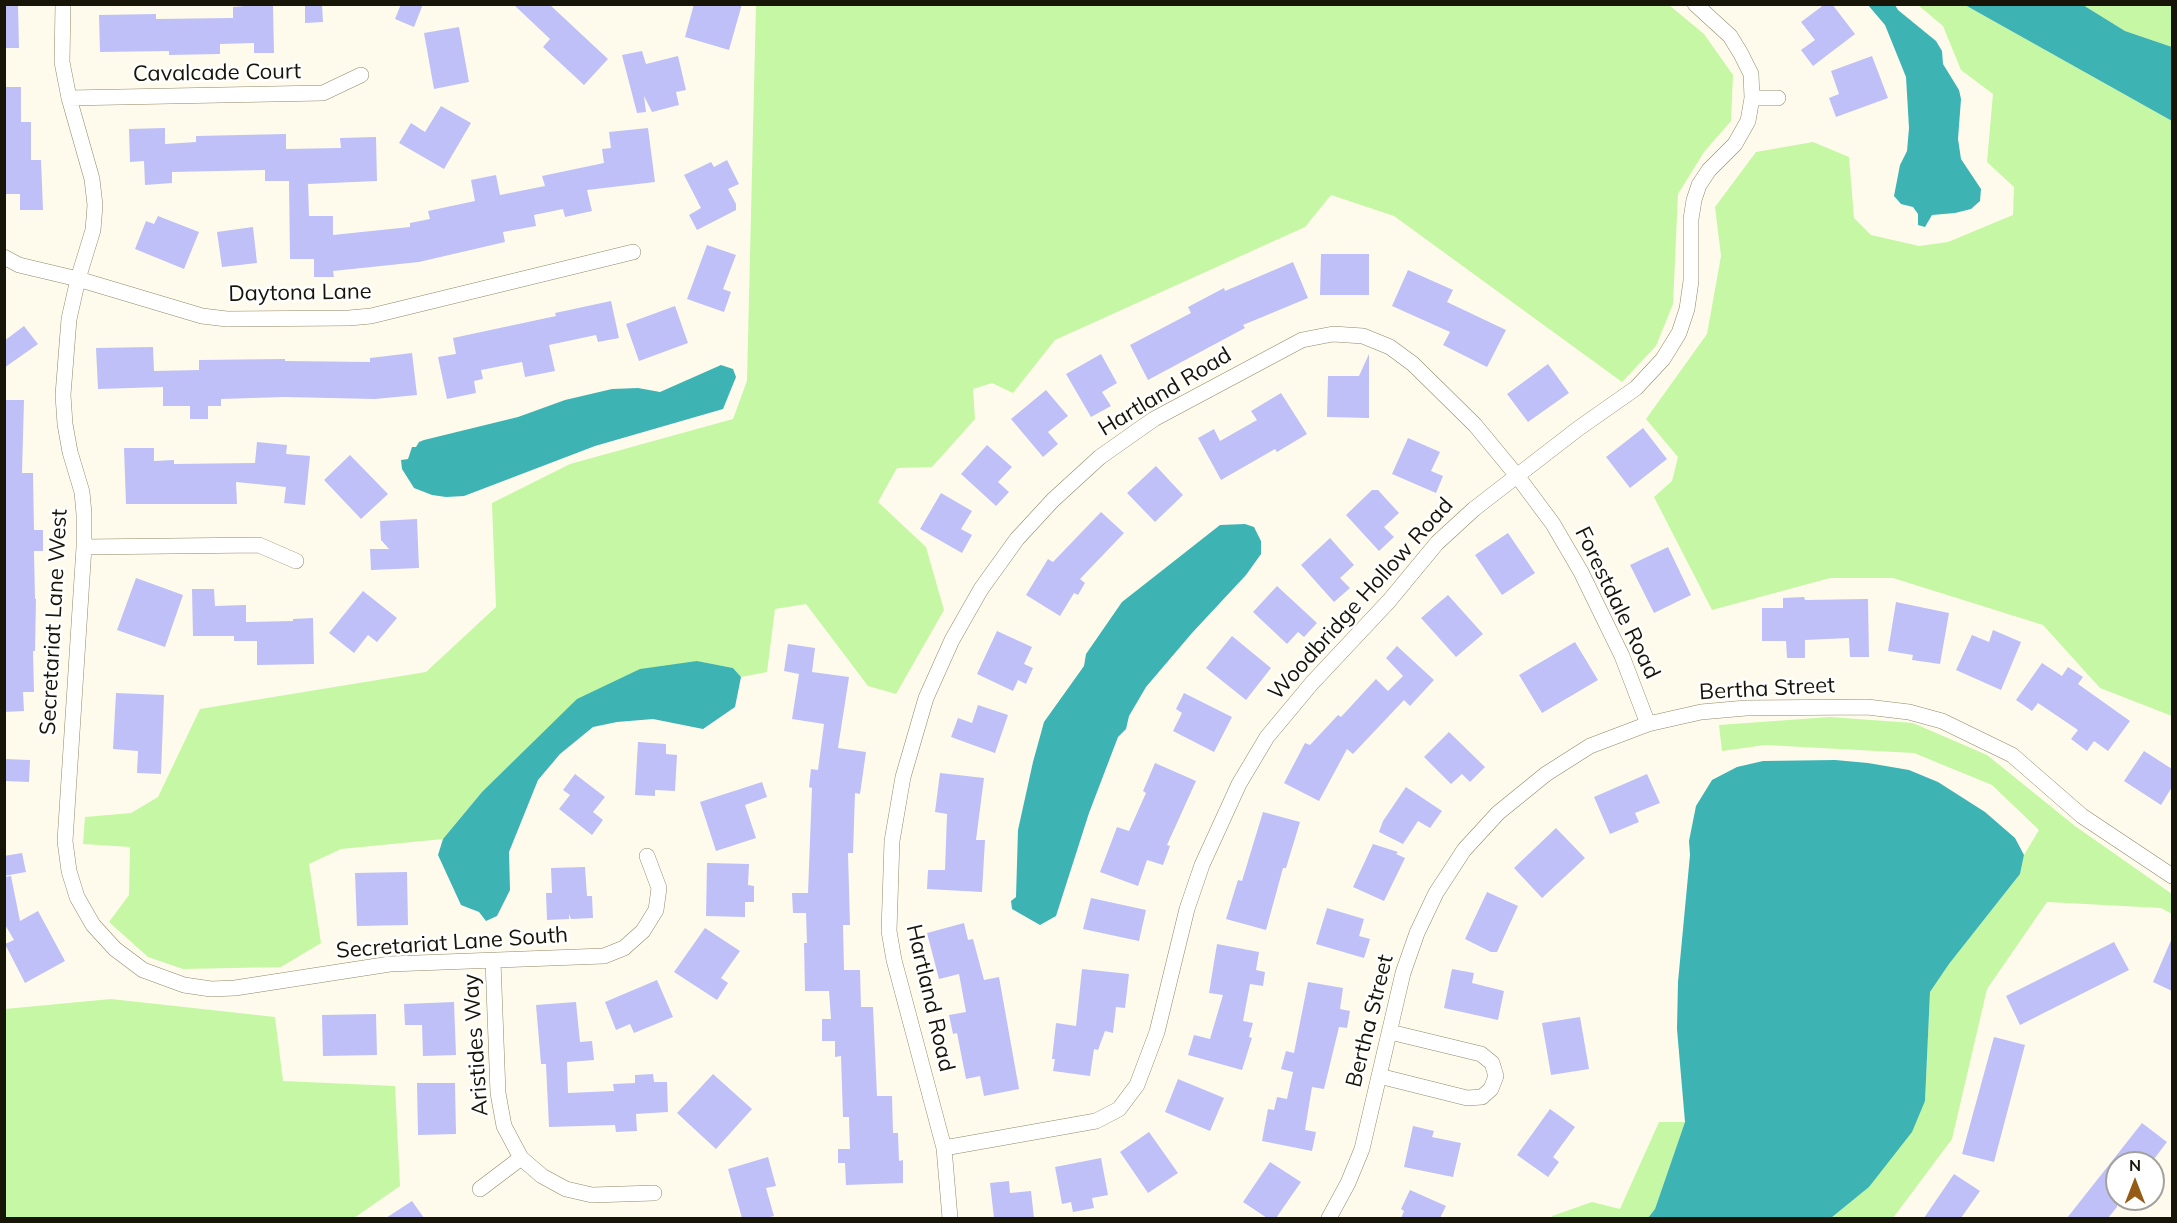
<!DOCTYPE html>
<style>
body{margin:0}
#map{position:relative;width:2177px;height:1223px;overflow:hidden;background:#fefbed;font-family:Mulish,sans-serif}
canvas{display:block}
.frame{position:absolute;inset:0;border:6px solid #171408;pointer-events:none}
.north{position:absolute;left:2105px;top:1151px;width:60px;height:60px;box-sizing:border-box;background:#fff;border:2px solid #a2a19c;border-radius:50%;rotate:0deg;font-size:16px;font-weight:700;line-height:24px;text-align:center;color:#171408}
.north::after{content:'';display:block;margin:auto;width:21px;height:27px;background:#955c17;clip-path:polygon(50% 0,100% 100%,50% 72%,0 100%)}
</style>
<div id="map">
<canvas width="2177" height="1223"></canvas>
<div class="frame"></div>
<div class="north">N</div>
</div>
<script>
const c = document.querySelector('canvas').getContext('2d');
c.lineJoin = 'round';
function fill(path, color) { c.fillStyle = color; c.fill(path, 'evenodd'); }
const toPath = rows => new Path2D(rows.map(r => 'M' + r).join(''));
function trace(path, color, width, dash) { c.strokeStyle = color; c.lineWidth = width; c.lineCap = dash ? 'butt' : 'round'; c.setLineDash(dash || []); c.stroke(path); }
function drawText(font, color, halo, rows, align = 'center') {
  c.font = font + ' Mulish,sans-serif'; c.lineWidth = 5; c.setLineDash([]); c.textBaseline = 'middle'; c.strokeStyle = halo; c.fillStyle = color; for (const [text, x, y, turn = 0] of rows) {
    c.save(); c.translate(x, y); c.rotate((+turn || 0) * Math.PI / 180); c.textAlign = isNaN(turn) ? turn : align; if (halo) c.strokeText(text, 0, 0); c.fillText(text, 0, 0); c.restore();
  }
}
fill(toPath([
 [756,5,1669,5,1704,34,1733,75,1731,121,1704,152,1678,194,1673,304,1656,346,1622,382,1394,216,1331,195,1305,227,1055,340,1013,393,992,383,973,389,975,419,932,467,897,468,878,502,926,547,944,610,896,694,868,686,806,604,775,609,767,672,741,677,733,668,697,661,482,792,443,839,341,849,309,864,321,943,281,967,183,969,148,957,109,922,129,895,130,847,83,844,85,817,131,813,158,797,200,709,426,672,496,607,492,503,570,464,733,419,747,381],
 [1918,5,1965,5,2172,121,2172,716,2100,688,2043,625,1893,578,1830,578,1712,610,1654,497,1672,481,1678,457,1646,419,1707,334,1721,256,1715,207,1756,152,1813,142,1849,157,1854,218,1871,235,1919,246,1948,242,2013,215,2014,187,1987,162,1993,94,1961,70,1943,26],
 [2083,5,2172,5,2172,47,2125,31],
 [1830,717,1913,723,1987,755,2075,826,2172,894,2172,914,2161,908,2047,902,1987,989,1952,1139,1893,1218,1831,1218,1869,1187,1925,1101,1930,992,1949,964,2020,874,2024,855,2039,830,1992,785,1914,753,1765,745,1722,751,1719,725],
 [111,999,275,1017,283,1081,395,1086,400,1186,354,1218,5,1218,5,1009],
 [1659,1122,1685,1122,1655,1209,1648,1218,1553,1218,1552,1216,1592,1202,1620,1209]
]), '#c5f7a4');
fill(toPath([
 [1868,5,1895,5,1898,10,1936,41,1942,51,1943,64,1959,90,1961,99,1958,139,1961,159,1981,189,1980,201,1971,209,1955,213,1932,215,1925,227,1918,225,1918,214,1913,207,1901,204,1894,196,1900,165,1907,151,1909,128,1906,77,1885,25],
 [1965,5,2083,5,2125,31,2172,47,2172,121],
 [721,365,733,369,736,377,723,409,595,446,464,496,446,497,432,495,414,488,402,469,401,460,408,459,412,447,416,447,419,442,424,440,518,417,565,400,612,389,638,388,660,392],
 [1245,524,1254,527,1261,541,1261,554,1246,575,1192,633,1146,687,1129,716,1126,729,1118,737,1089,813,1056,916,1040,925,1012,909,1011,901,1016,897,1018,830,1033,762,1044,722,1084,666,1086,654,1122,602,1220,525],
 [697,661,733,668,741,677,735,707,703,729,653,719,617,722,593,727,560,754,538,780,509,852,510,890,497,916,486,921,479,912,461,905,438,855,443,839,482,792,577,699,640,669],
 [1835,760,1868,763,1909,770,1938,782,1985,812,2015,838,2024,855,2020,874,1949,964,1930,992,1925,1101,1912,1132,1869,1187,1831,1218,1648,1218,1655,1209,1685,1122,1677,1029,1678,982,1690,855,1689,841,1696,806,1712,780,1737,767,1763,761]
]), '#3db3b4');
fill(toPath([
 [4,4,18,4,19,48,4,48],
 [245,4,273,6,274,53,254,53,254,43,220,44,220,54,169,55,169,51,100,52,99,15,156,14,156,19,233,18,233,7,245,6],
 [305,4,322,4,323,22,305,23],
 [401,4,423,4,414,27,395,19],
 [513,4,549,4,608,59,584,85,543,47,550,39],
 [694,4,742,4,729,50,685,37],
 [1825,4,1832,4,1855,34,1813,66,1801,50,1815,40,1801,22],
 [459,27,469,82,434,89,424,33],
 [642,51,646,64,678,56,686,90,676,92,679,105,652,112,644,96,646,112,637,113,622,55],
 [1872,56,1888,98,1836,117,1829,98,1839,94,1831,71],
 [4,87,21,87,21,122,31,122,31,160,41,160,43,210,20,210,20,194,4,194],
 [441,106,471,123,444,169,399,143,411,123,425,132],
 [165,128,165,144,196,142,196,136,286,134,286,149,341,148,340,138,376,137,377,181,308,184,309,216,333,216,333,235,410,227,410,223,430,219,428,211,475,201,471,180,496,175,500,195,545,186,542,176,604,163,602,149,611,148,609,132,648,128,655,182,587,190,592,211,565,217,563,209,534,215,536,226,503,232,505,242,419,262,333,271,334,277,314,277,314,259,290,259,289,181,265,181,265,170,172,172,172,183,145,185,144,161,130,162,129,129],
 [727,160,739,184,728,189,736,204,736,210,697,230,689,215,701,208,684,175,711,162,714,167],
 [158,216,199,232,184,269,135,249,146,221,154,224],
 [253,227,257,263,222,267,217,232],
 [707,245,736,255,723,289,731,292,724,312,687,299],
 [1321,254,1369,254,1369,295,1320,295],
 [1293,262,1308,298,1243,325,1245,328,1148,380,1130,345,1191,313,1188,307,1224,288,1225,291],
 [1408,270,1453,290,1447,302,1506,330,1487,367,1443,345,1450,332,1392,306],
 [611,301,619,338,598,342,596,335,549,345,555,371,525,377,522,362,481,370,483,379,474,381,476,393,447,399,438,357,456,354,453,338,556,316,555,313],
 [675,306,688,343,639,361,626,324],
 [24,326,38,344,4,368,4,341],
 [153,347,154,371,199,370,199,360,285,359,285,361,370,362,370,358,412,353,417,395,375,399,285,397,221,399,221,406,208,406,208,419,190,419,190,406,163,406,163,387,98,389,96,348],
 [1101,354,1117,383,1102,392,1111,406,1091,417,1066,374],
 [1369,354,1369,418,1327,417,1328,376,1359,376],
 [1548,364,1569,393,1528,422,1507,394],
 [1046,390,1068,416,1048,432,1058,444,1043,457,1011,419],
 [1281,393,1307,434,1277,452,1275,449,1221,480,1198,438,1214,429,1220,441,1257,420,1251,411],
 [4,400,24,400,22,473,33,473,34,530,43,530,43,551,34,551,35,599,36,599,35,651,33,651,34,692,23,692,24,711,4,712],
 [1643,428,1667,459,1630,488,1606,457],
 [1408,438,1440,452,1431,471,1443,476,1436,493,1392,474],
 [257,442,287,445,286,454,310,456,305,505,284,503,286,487,236,482,237,504,126,504,124,448,154,448,154,461,174,460,174,464,255,463],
 [987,445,1012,467,998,482,1009,492,996,506,961,474],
 [350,455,388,494,361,519,324,480],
 [1156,466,1183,495,1155,522,1127,493],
 [1372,490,1378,490,1399,513,1384,527,1394,537,1379,551,1346,515],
 [941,493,972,511,961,529,972,535,962,553,920,529],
 [1101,512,1124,533,1080,579,1085,583,1078,595,1074,593,1060,616,1026,595,1048,559,1053,562],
 [417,519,419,568,371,570,370,549,389,549,381,540,380,521],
 [1508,533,1535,573,1502,595,1475,555],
 [1330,538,1354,565,1340,578,1350,588,1334,602,1301,565],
 [1668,547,1691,595,1654,613,1630,565],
 [136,578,183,595,165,647,117,630],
 [1277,586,1317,623,1304,637,1298,632,1287,644,1253,612],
 [192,589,214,589,215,606,246,605,246,622,293,621,293,619,313,618,314,664,257,665,257,641,234,641,234,636,193,636],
 [363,591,397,618,377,642,368,635,354,653,329,633],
 [1448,595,1483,634,1456,657,1421,618],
 [1804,597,1805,600,1868,599,1869,657,1850,657,1849,638,1805,640,1805,658,1787,658,1786,641,1762,641,1762,608,1783,608,1783,598],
 [1896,602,1949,613,1940,664,1912,660,1913,655,1888,651],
 [1993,630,2021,642,2001,690,1956,670,1972,635,1989,642],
 [997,631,1032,647,1024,664,1033,668,1026,684,1018,680,1013,691,977,674],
 [1232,636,1271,668,1246,700,1206,668],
 [1575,642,1598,680,1542,713,1519,675],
 [788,644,815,648,812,672,849,677,838,748,866,752,860,794,855,793,853,853,848,853,850,925,843,925,844,970,860,970,861,1007,873,1007,877,1096,892,1096,893,1133,898,1133,899,1161,903,1160,903,1183,846,1185,845,1163,838,1163,838,1149,850,1149,849,1117,843,1117,841,1056,835,1057,835,1041,822,1041,822,1019,831,1019,829,991,805,991,804,943,807,943,806,913,793,913,792,893,808,893,812,788,809,787,811,769,818,770,824,724,792,719,799,674,784,671],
 [1397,646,1434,680,1410,706,1404,700,1353,754,1347,749,1319,801,1284,783,1305,743,1310,745,1338,715,1341,717,1376,679,1388,691,1403,676,1386,658],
 [2042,663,2062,676,2068,667,2083,677,2078,684,2130,721,2108,751,2094,741,2087,751,2071,739,2078,730,2038,703,2032,711,2016,700],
 [116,693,164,695,161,774,137,773,138,751,113,749],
 [1184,693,1232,717,1214,752,1173,731,1182,713,1176,709],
 [978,705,1008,715,995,753,951,737,958,718,972,723],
 [1449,732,1485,767,1470,782,1462,774,1451,784,1424,757],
 [638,742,666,744,666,754,677,755,675,791,655,790,655,796,635,795],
 [2144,751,2172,769,2172,787,2161,805,2124,781],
 [4,759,30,760,29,782,4,781],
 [1155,763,1196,781,1167,845,1170,846,1163,865,1147,860,1138,886,1100,872,1117,827,1129,831,1146,793,1143,791],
 [940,773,984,778,976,840,985,840,982,892,927,889,928,870,945,870,947,814,935,812],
 [575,774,605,797,593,812,603,820,592,835,559,809,570,795,563,790],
 [1647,774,1660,803,1635,813,1639,822,1610,834,1594,797],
 [762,782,767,797,745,805,756,838,716,851,700,802],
 [1406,787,1442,811,1430,828,1418,821,1403,844,1379,832,1383,821],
 [1263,812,1300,822,1286,868,1283,868,1266,930,1226,919,1238,880,1242,881],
 [1556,828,1585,858,1542,898,1514,868],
 [1373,844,1398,852,1396,854,1405,858,1384,901,1353,887],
 [22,853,26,872,4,876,4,856],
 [707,863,749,864,748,885,754,886,754,902,745,902,745,917,706,916],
 [585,867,587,896,592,896,593,918,571,919,569,914,569,919,547,920,546,893,552,893,551,868],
 [407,872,408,925,357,926,355,873],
 [11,876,20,921,38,911,65,961,25,983,5,944,14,940,4,923,4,877],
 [1487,892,1518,906,1497,952,1491,952,1465,939],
 [1091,898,1146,910,1139,941,1083,929],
 [1327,908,1364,919,1359,936,1370,939,1364,958,1316,944],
 [964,923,968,940,973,939,984,980,999,977,1019,1089,984,1096,980,1076,966,1079,957,1033,953,1034,949,1015,966,1012,959,974,939,979,927,933],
 [705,928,740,951,721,978,728,983,717,1000,674,972],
 [2172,938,2172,991,2153,982],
 [2114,942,2129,970,2020,1025,2006,996],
 [1217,944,1259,952,1256,970,1265,972,1263,986,1250,984,1243,1021,1253,1023,1249,1037,1252,1038,1242,1070,1188,1055,1194,1035,1210,1039,1223,995,1209,993],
 [1082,969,1129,974,1125,1008,1116,1007,1113,1033,1105,1031,1098,1050,1094,1049,1090,1076,1053,1071,1055,1059,1052,1059,1056,1023,1076,1026],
 [1452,969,1474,973,1472,983,1504,991,1498,1020,1444,1008],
 [657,980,673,1017,634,1033,630,1024,616,1030,605,1002],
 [1308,982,1343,988,1340,1009,1350,1011,1347,1028,1339,1027,1324,1089,1312,1087,1305,1130,1316,1132,1312,1151,1262,1141,1268,1109,1274,1110,1277,1097,1287,1099,1293,1072,1281,1069,1286,1051,1294,1053],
 [454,1002,456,1055,423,1056,422,1025,405,1025,404,1004],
 [576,1002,580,1042,592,1041,594,1060,567,1062,568,1093,614,1091,613,1084,635,1083,635,1075,653,1074,654,1082,667,1082,668,1112,636,1114,637,1131,616,1132,615,1125,549,1127,546,1064,541,1064,536,1005],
 [376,1014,377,1055,323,1056,322,1015],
 [1580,1017,1589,1069,1551,1075,1542,1023],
 [1994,1037,2025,1045,1994,1162,1962,1154],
 [713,1074,752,1109,716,1149,677,1113],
 [1178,1079,1224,1098,1210,1131,1165,1112],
 [417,1083,455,1083,456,1134,418,1135],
 [1550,1109,1575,1127,1553,1157,1559,1162,1548,1177,1517,1155],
 [2142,1123,2167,1142,2151,1163,2117,1163,2117,1207,2108,1218,2067,1218],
 [1413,1126,1434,1131,1432,1137,1461,1143,1453,1177,1404,1167],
 [1149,1132,1178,1173,1148,1193,1120,1152],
 [768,1157,776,1186,766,1188,774,1216,765,1218,742,1218,728,1169],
 [1101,1158,1108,1195,1092,1198,1094,1208,1073,1212,1071,1202,1062,1204,1055,1167],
 [1270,1162,1301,1182,1276,1218,1267,1218,1243,1202],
 [1954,1174,1980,1191,1961,1218,1924,1218],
 [1009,1181,1010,1193,1031,1191,1034,1218,994,1218,990,1183],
 [1410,1190,1446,1206,1440,1218,1401,1218,1404,1211,1401,1209],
 [412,1201,424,1218,386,1218]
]), '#bec0f7');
const street = toPath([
 [63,4,62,62,69,98,92,179,95,205,93,230,78,279,69,319,63,395,65,424,70,452,82,492,84,514,84,547,65,841,69,871,77,897,93,925,115,949,143,970,184,985,211,989,235,988,390,964,604,956,624,948,643,931,656,910,659,888,647,856],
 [69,98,323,93,361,75],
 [1752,98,1778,98],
 [4,257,19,265,78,279,202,316,227,319,349,318,371,316,633,252],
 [84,547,259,545,296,561],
 [493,961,498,1093,504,1126,521,1158,542,1176,566,1189,592,1195,654,1193],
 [1379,1076,1467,1098,1482,1097,1491,1089,1496,1076,1492,1063,1481,1054,1390,1032],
 [944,1148,1096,1121,1119,1109,1137,1085,1157,1032,1187,909,1202,865,1239,784,1267,737,1312,683,1389,601,1437,543,1474,509,1579,428,1636,388,1663,359,1679,333,1687,309,1691,281,1691,219,1694,200,1699,185,1709,170,1735,144,1748,121,1752,98,1751,74,1741,54,1730,36,1695,4],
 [480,1189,521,1158],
 [950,1218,944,1148,894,960,889,931,892,841,903,777,926,698,952,640,981,589,1017,539,1053,500,1100,457,1154,419,1302,340,1333,334,1363,336,1390,347,1413,364,1475,425,1518,477,1553,524,1581,572,1622,656,1648,724],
 [1329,1218,1348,1183,1362,1149,1403,973,1417,933,1436,893,1464,850,1498,813,1546,774,1590,746,1648,724,1701,712,1746,708,1867,707,1909,712,1942,721,2012,755,2082,816,2172,876]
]);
trace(street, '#90896a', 16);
trace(street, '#fff', 15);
drawText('22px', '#171408', '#fff', [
 ["Cavalcade Court",217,73,-1],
 ["Daytona Lane",300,293,-1],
 ["Hartland Road",1165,392,-31],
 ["Woodbridge Hollow Road",1361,599,-48],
 ["Forestdale Road",1617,603,64],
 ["Secretariat Lane West",54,622,-87],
 ["Bertha Street",1767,689,-3],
 ["Secretariat Lane South",452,943,-4],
 ["Hartland Road",930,998,77],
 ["Bertha Street",1370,1021,-76],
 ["Aristides Way",476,1045,-94]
]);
</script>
